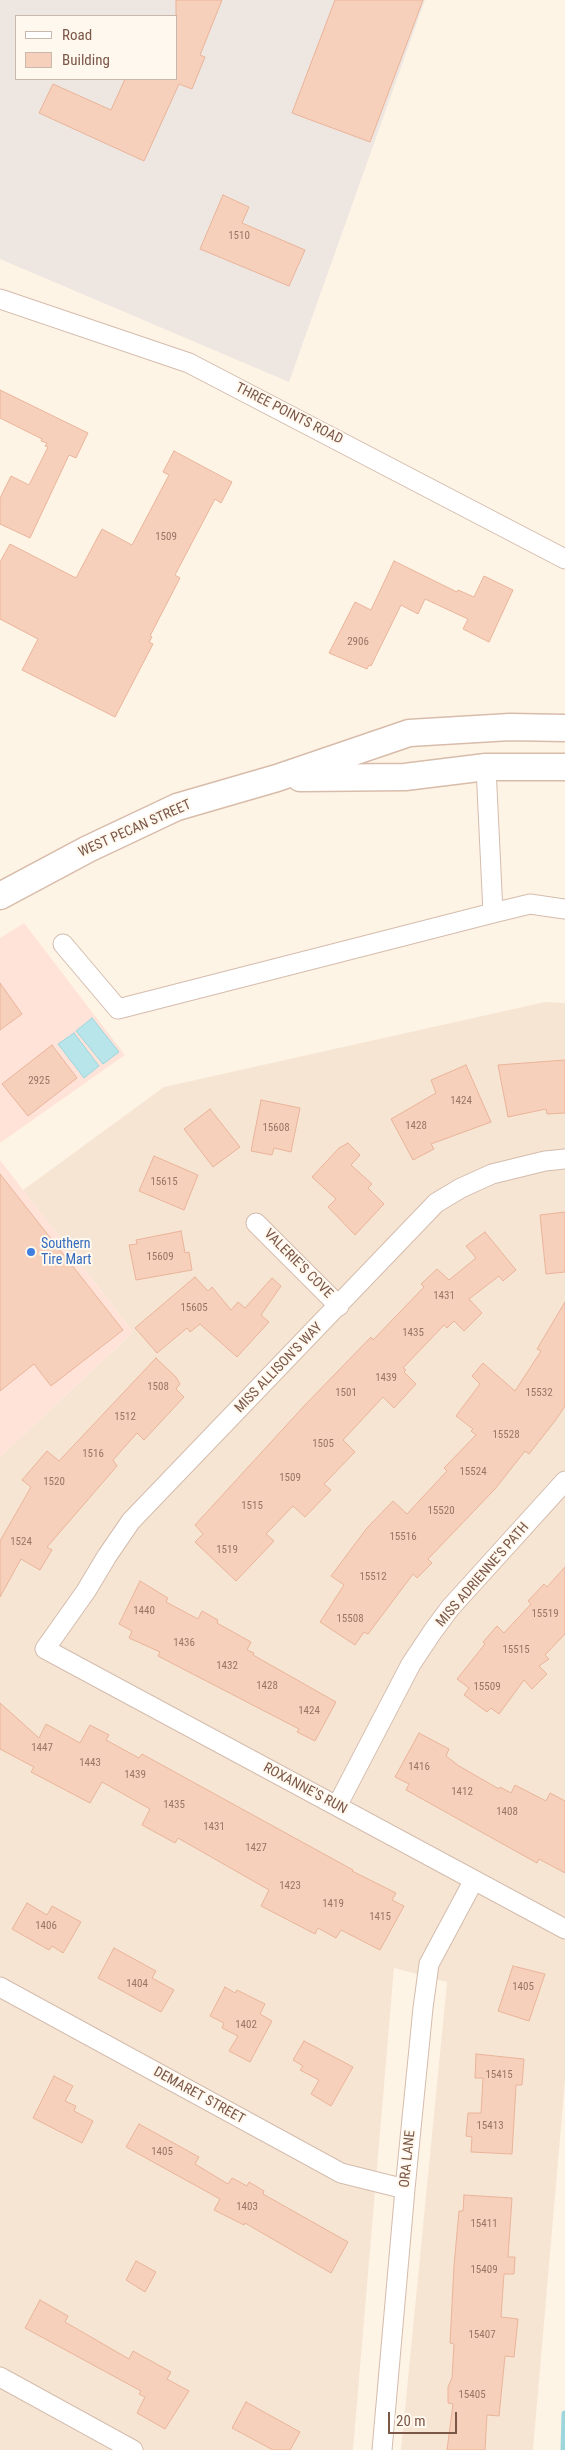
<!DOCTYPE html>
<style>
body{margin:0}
#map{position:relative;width:565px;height:2450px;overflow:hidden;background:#fef4e6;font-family:"Roboto Condensed",sans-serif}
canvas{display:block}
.legend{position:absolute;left:15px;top:15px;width:162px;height:65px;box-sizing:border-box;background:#fff8ee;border:1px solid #cab8ac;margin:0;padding:6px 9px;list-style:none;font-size:15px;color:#7b5748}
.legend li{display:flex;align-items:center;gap:10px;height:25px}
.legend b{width:25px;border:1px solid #cab8ac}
.scale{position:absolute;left:388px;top:2412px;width:69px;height:22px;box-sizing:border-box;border:2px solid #7b5748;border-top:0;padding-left:6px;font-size:15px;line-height:18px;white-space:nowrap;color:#7b5748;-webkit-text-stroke:4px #fff8ee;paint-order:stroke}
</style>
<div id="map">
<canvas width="565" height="2450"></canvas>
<ul class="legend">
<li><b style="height:6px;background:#fff"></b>Road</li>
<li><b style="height:14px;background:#f6d0bb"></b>Building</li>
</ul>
<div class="scale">20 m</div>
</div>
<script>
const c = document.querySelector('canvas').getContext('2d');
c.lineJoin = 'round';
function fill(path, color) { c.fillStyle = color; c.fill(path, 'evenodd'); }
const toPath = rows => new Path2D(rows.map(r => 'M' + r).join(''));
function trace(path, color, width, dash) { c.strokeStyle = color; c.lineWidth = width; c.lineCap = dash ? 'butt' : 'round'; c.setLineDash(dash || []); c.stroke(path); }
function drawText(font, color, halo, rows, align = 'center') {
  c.font = font + ' "Roboto Condensed",sans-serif'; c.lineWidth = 4; c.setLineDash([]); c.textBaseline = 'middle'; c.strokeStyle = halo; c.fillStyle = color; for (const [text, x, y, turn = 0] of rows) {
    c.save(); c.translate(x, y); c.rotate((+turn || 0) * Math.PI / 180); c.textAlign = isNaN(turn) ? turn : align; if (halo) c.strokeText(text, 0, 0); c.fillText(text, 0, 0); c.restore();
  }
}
fill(toPath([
 [545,1002,565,1003,565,2081,533,2450,401,2450,447,1982,394,1968,353,2450,0,2450,0,1457,133,1332,23,1190,164,1087]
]), '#f7e5d4');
fill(toPath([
 [24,923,125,1055,0,1143,0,938],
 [0,1160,133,1332,0,1457]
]), '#ffe3d9');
fill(toPath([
 [0,0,425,0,289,382,0,259],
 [16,16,176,16,176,79,16,79]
]), '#eee6e0');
const water = toPath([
 [92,1018,119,1052,103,1064,76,1031,92,1018],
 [74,1033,99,1066,84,1078,58,1044,74,1033]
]);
fill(water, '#b8e5ea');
trace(water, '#9dd6dd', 1);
trace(toPath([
 [564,2450,565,2414]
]), '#9dd6dd', 7);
const building = toPath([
 [176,0,222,0,200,55,205,57,192,89,179,84,144,161,39,113,53,84,111,110,125,79,176,79,176,0],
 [335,0,423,0,370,142,292,113,335,0],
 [223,195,249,207,242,223,305,250,289,286,200,249,223,195],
 [0,390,88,433,76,458,69,455,30,538,0,524,0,498,11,476,29,485,48,447,45,446,47,443,41,441,42,439,0,418,0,390],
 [174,451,232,482,221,503,215,499,175,575,180,578,150,636,152,637,149,642,153,644,115,717,22,670,38,639,0,619,0,562,10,544,76,578,102,529,132,545,169,475,163,472,174,451],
 [394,561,457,592,458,590,474,597,484,576,513,590,489,642,463,629,468,619,425,599,418,614,401,605,371,666,369,665,367,669,329,653,355,602,371,610,394,561],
 [0,983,22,1014,0,1030,0,983],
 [52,1045,77,1078,28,1116,2,1084,52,1045],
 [565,1060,565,1113,547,1114,546,1109,508,1117,498,1065,565,1060],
 [466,1065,491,1122,431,1144,434,1149,413,1160,391,1119,436,1093,431,1080,466,1065],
 [261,1100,300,1108,291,1152,274,1148,272,1155,251,1151,261,1100],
 [210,1109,240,1147,213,1167,184,1129,210,1109],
 [348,1143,360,1155,351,1165,372,1184,368,1188,384,1204,355,1235,328,1207,336,1199,312,1177,339,1148,348,1143],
 [154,1156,198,1175,184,1210,139,1191,154,1156],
 [0,1174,123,1330,51,1386,34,1364,0,1391,0,1174],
 [565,1212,565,1272,546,1274,540,1215,565,1212],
 [181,1231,185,1253,189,1252,192,1270,136,1280,129,1245,137,1244,136,1240,181,1231],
 [485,1232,516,1270,503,1281,499,1276,469,1299,482,1313,464,1331,454,1321,447,1328,444,1325,403,1368,406,1370,404,1372,416,1384,394,1408,383,1397,343,1440,355,1452,324,1484,331,1490,305,1517,293,1506,266,1534,274,1541,236,1581,195,1542,203,1534,195,1525,305,1405,371,1337,373,1340,424,1287,421,1284,437,1269,449,1280,476,1258,466,1246,485,1232],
 [195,1277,208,1291,212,1287,231,1310,238,1302,245,1308,272,1278,281,1286,261,1315,269,1322,237,1357,200,1324,190,1332,187,1328,157,1353,135,1328,195,1277],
 [565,1302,565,1406,555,1421,529,1454,525,1451,495,1489,428,1559,432,1563,417,1578,413,1574,368,1634,364,1632,355,1645,320,1622,344,1585,331,1576,367,1528,393,1501,407,1514,447,1471,444,1468,476,1435,471,1431,473,1429,456,1416,480,1384,472,1376,483,1363,515,1391,541,1351,537,1349,565,1302],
 [156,1358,176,1377,180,1384,176,1389,184,1397,144,1440,137,1433,113,1460,117,1466,47,1547,52,1550,40,1570,21,1559,0,1597,0,1541,31,1487,22,1480,47,1451,59,1461,156,1358],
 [565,1567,565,1634,545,1655,549,1659,539,1666,547,1674,532,1689,524,1680,499,1714,491,1708,487,1712,464,1695,469,1688,457,1679,485,1644,483,1642,497,1626,504,1633,531,1604,528,1601,544,1584,547,1587,565,1567],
 [140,1581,168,1598,166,1602,198,1619,202,1611,218,1620,217,1623,251,1642,247,1650,254,1653,253,1655,336,1702,315,1741,297,1732,299,1729,158,1656,160,1652,129,1638,132,1631,119,1624,140,1581],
 [0,1703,39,1738,46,1724,80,1743,90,1725,109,1735,106,1740,139,1758,142,1754,353,1870,352,1871,396,1893,392,1900,404,1906,380,1950,341,1930,336,1938,318,1928,315,1934,261,1906,269,1890,178,1838,175,1843,142,1825,150,1809,102,1782,90,1803,31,1772,34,1767,0,1749,0,1703],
 [419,1733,449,1749,446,1756,459,1766,499,1789,500,1787,511,1793,515,1785,546,1801,550,1793,565,1801,565,1873,539,1859,537,1863,406,1790,409,1784,395,1777,419,1733],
 [27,1903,47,1915,52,1906,81,1922,63,1953,52,1946,49,1950,12,1929,27,1903],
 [114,1948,156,1971,152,1978,174,1990,161,2012,98,1978,114,1948],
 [513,1966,545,1974,529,2021,498,2011,513,1966],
 [225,1987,235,1993,237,1990,265,2004,260,2014,272,2021,250,2062,229,2051,238,2036,222,2028,224,2023,210,2016,225,1987],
 [304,2041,353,2067,331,2106,311,2094,319,2080,300,2070,303,2066,293,2060,304,2041],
 [476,2054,524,2059,522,2085,516,2085,512,2154,471,2152,472,2137,466,2136,468,2113,481,2113,483,2078,475,2078,476,2054],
 [54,2076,73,2086,65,2101,76,2106,74,2111,93,2121,82,2143,33,2118,54,2076],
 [139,2124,199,2157,195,2164,228,2184,232,2178,247,2186,249,2182,264,2191,263,2194,348,2242,331,2273,245,2223,244,2225,214,2210,220,2199,126,2147,139,2124],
 [464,2195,512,2198,508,2257,515,2257,514,2274,504,2274,501,2317,518,2319,514,2357,505,2356,499,2416,487,2415,485,2450,447,2450,453,2404,448,2403,448,2387,452,2378,454,2344,450,2343,454,2266,459,2211,463,2211,464,2195],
 [136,2261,156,2272,145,2292,126,2280,136,2261],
 [40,2300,68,2316,65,2322,129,2359,133,2351,171,2372,167,2379,189,2391,165,2429,137,2413,145,2397,139,2394,141,2391,25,2328,40,2300],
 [246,2402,300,2432,290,2450,273,2450,232,2428,246,2402]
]);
fill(building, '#f6d0bb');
trace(building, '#eab49a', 1);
const minor = toPath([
 [0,299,189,363,565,559],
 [493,913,530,904,565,909],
 [63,944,118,1009,493,913,486,767],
 [565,1159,545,1161,492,1174,461,1188,436,1203,131,1521,107,1556,86,1591,45,1649,565,1929],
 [256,1223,339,1306],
 [337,1806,411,1664,433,1631,450,1608,565,1481],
 [0,1987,341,2173,405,2189],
 [0,2377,133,2450],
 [382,2450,405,2189,423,2008,429,1964,474,1880]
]);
const secondary = toPath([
 [300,778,405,777,486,767,565,767],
 [0,896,88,849,177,807,277,778,409,733,510,727,565,728]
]);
trace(minor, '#d4bcad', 21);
trace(secondary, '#d8bcaa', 29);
trace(minor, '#fff', 19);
trace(secondary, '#fff', 26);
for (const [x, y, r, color] of [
 [31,1252,5,"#3f7fe0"]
]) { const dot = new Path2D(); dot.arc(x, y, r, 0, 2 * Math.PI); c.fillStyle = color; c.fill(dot); trace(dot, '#fff8ee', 2); }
drawText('11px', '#9a7565', null, [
 ["1510",239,236],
 ["1509",166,537],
 ["2906",358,642],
 ["2925",39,1081],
 ["1424",461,1101],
 ["1428",416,1126],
 ["15608",276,1128],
 ["15615",164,1182],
 ["15609",160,1257],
 ["1431",444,1296],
 ["15605",194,1308],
 ["1435",413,1333],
 ["1439",386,1378],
 ["1508",158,1387],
 ["1501",346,1393],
 ["15532",539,1393],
 ["1512",125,1417],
 ["15528",506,1435],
 ["1505",323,1444],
 ["1516",93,1454],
 ["15524",473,1472],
 ["1509",290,1478],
 ["1520",54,1482],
 ["1515",252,1506],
 ["15520",441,1511],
 ["15516",403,1537],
 ["1524",21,1542],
 ["1519",227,1550],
 ["15512",373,1577],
 ["1440",144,1611],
 ["15519",545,1614],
 ["15508",350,1619],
 ["1436",184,1643],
 ["15515",516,1650],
 ["1432",227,1666],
 ["1428",267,1686],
 ["15509",487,1687],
 ["1424",309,1711],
 ["1447",42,1748],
 ["1443",90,1763],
 ["1416",419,1767],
 ["1439",135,1775],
 ["1412",462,1792],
 ["1435",174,1805],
 ["1408",507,1812],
 ["1431",214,1827],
 ["1427",256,1848],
 ["1423",290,1886],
 ["1419",333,1904],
 ["1415",380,1917],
 ["1406",46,1926],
 ["1404",137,1984],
 ["1405",523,1987],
 ["1402",246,2025],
 ["15415",499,2075],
 ["15413",490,2126],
 ["1405",162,2152],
 ["1403",247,2207],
 ["15411",484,2224],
 ["15409",484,2270],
 ["15407",482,2335],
 ["15405",472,2395]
]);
drawText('14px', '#7b5748', '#fff8ee', [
 ["THREE POINTS ROAD",289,414,27],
 ["WEST PECAN STREET",135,829,-24],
 ["VALERIE'S COVE",298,1264,45],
 ["MISS ALLISON'S WAY",279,1368,-46],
 ["MISS ADRIENNE'S PATH",483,1575,-49],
 ["ROXANNE'S RUN",305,1789,28],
 ["DEMARET STREET",199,2096,29],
 ["ORA LANE",408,2159,-84]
]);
drawText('14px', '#366cbe', '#fff8ee', [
 ["Southern",41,1244],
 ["Tire Mart",41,1260]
], 'left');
</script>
